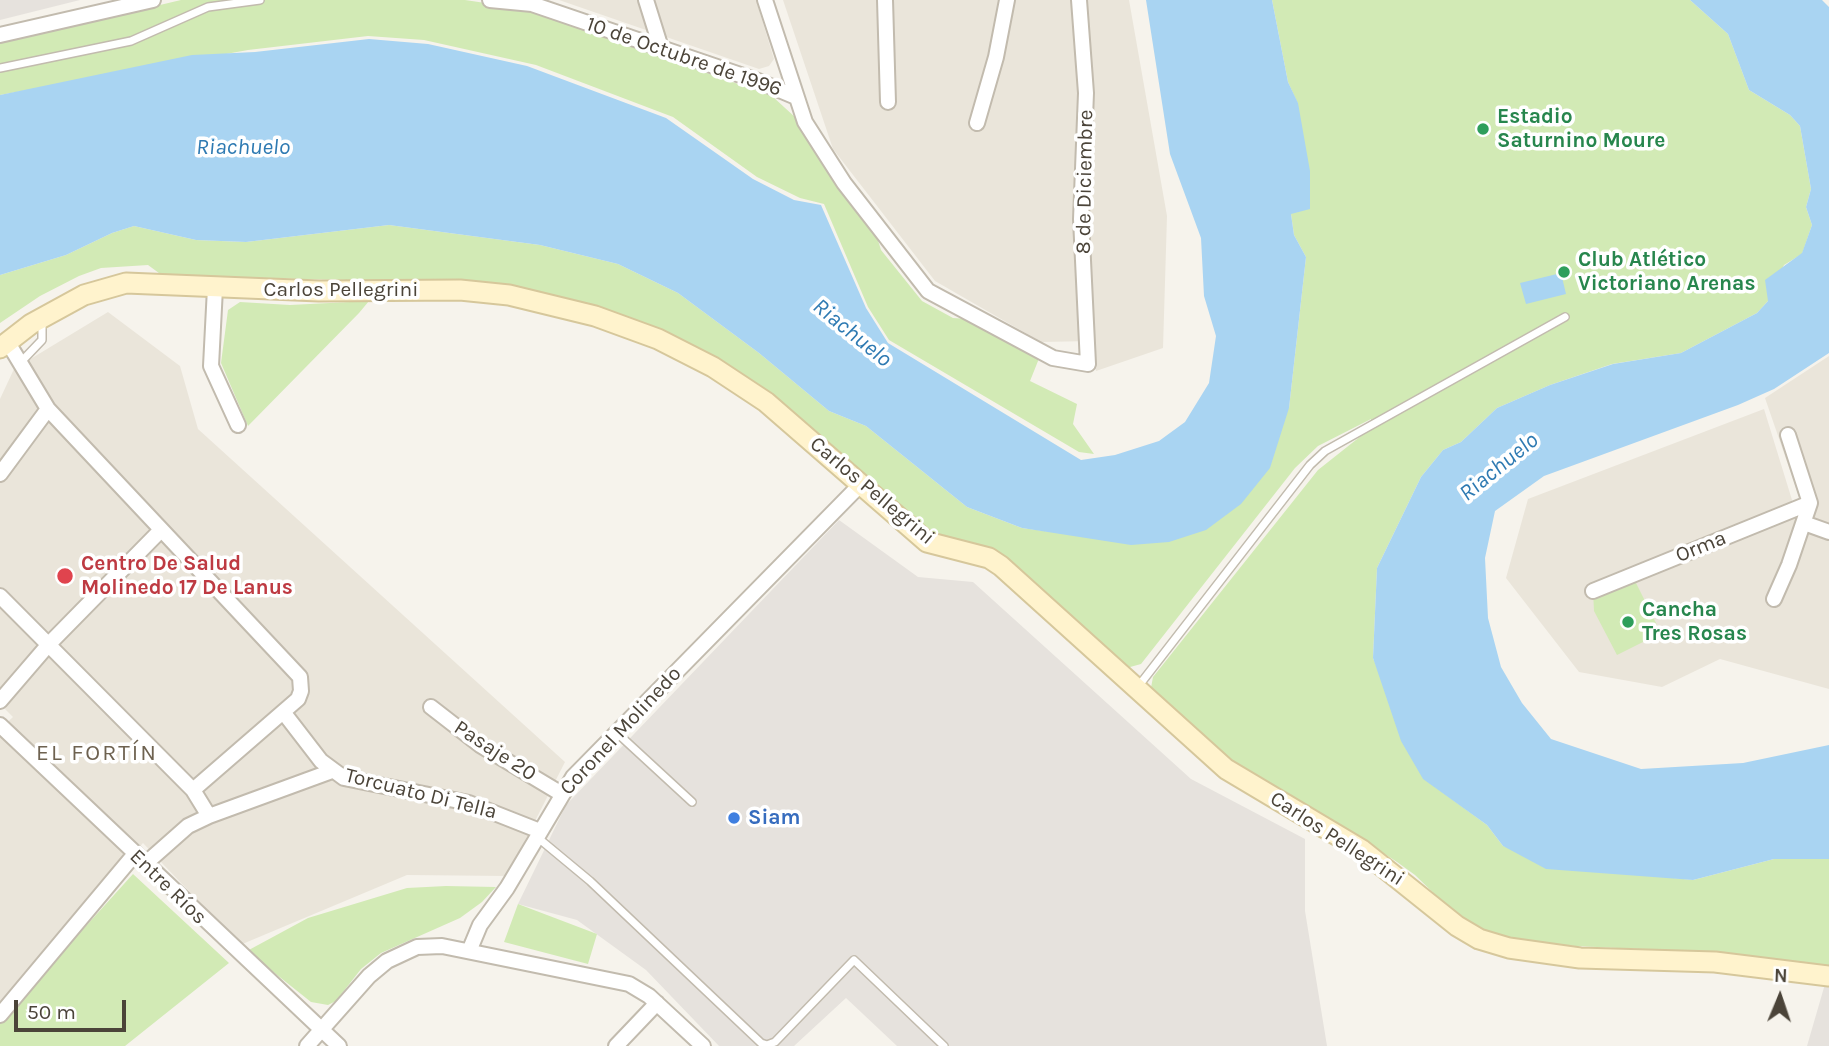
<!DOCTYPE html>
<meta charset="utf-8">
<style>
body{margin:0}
#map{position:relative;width:1829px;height:1046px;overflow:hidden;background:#f6f3ec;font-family:Karla,sans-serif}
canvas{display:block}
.north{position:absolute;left:1745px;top:962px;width:70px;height:70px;-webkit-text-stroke:5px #fff;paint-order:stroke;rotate:2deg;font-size:19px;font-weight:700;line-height:28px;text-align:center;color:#4b4439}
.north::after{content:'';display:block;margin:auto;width:24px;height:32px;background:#4b4439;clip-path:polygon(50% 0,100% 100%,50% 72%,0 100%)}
.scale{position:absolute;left:14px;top:1000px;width:112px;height:32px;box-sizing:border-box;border:4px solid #4b4439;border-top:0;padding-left:9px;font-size:21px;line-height:24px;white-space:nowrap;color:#4b4439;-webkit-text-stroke:5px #fff;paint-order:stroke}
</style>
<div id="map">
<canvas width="1829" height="1046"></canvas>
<div class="north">N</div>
<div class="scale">50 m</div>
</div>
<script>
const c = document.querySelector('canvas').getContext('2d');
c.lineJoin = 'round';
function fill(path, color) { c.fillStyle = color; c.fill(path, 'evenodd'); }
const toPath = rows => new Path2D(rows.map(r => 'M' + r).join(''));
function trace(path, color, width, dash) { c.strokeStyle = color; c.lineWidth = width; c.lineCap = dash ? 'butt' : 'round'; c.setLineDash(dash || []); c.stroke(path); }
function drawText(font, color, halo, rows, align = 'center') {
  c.font = font + ' Karla,sans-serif'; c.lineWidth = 7; c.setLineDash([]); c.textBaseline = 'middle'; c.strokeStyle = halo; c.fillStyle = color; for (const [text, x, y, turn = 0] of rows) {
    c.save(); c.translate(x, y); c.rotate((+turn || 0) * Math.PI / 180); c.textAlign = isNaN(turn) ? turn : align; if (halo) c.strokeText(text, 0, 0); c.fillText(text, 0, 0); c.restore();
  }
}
fill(toPath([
 [559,0,756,0,774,59,769,66,759,69],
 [783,0,1129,0,1167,216,1163,348,1096,371,1092,341,1041,342,935,281,833,149],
 [108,312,180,366,198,429,565,762,507,876,407,875,240,945,143,843,0,1003,0,729,13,717,0,704,0,399,14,369],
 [1829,356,1829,527,1807,520,1765,398],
 [1764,409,1800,526,1829,537,1829,689,1720,659,1662,687,1579,672,1506,578,1528,499]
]), '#eae5da');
fill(toPath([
 [0,0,80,0,0,20],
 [839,520,918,577,973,582,1191,779,1305,839,1305,911,1327,1046,897,1046,846,998,794,1046,719,1046,646,970,577,920,518,904,566,805],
 [1825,984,1829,984,1829,1046,1807,1046]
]), '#e6e2dd');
fill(toPath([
 [181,0,465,0,526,9,772,96,796,118,876,234,881,250,922,301,953,318,968,319,1040,356,1030,381,1077,404,1073,424,1094,454,1079,452,889,340,868,307,824,204,800,198,757,177,673,117,536,65,424,40,368,36,248,50,0,95,0,43],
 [1272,0,1690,0,1728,34,1749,90,1790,115,1800,126,1811,189,1806,207,1812,225,1802,254,1784,265,1768,301,1757,313,1681,353,1612,364,1550,385,1497,408,1461,442,1443,450,1421,477,1377,568,1373,658,1423,778,1487,825,1503,846,1654,876,1693,880,1774,859,1829,859,1829,968,1705,952,1532,944,1482,930,1452,911,1415,875,1397,862,1333,820,1278,792,1227,760,1150,693,1153,677,1318,470,1371,428,1371,419,1318,446,1295,468,1141,664,1123,669,1019,573,939,542,767,398,662,336,439,282,163,276,148,265,101,268,79,276,40,296,0,323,0,275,66,255,112,233,134,226,196,240,246,242,389,225,540,245,618,264,678,293,759,353,829,411,866,426,967,507,1022,528,1075,535,1289,408,1306,257,1294,235,1291,214,1298,104,1288,82],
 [369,301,359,313,248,426,221,363,228,310,240,302,290,305],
 [1632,575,1661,633,1617,655,1594,611,1593,591],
 [133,874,229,963,125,1046,0,1046,0,1021],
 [446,886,496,887,482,902,460,918,381,953,361,969,336,1001,328,1005,311,1002,247,951,308,918,407,888],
 [518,904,597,934,588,964,504,942]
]), '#d2eab5');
fill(toPath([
 [1146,0,1272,0,1288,82,1298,103,1310,171,1310,209,1291,214,1294,235,1306,257,1289,408,1270,468,1241,504,1206,530,1169,542,1131,545,1022,528,967,507,866,426,829,411,759,353,678,293,618,264,540,245,389,225,246,242,196,240,134,226,112,233,66,255,0,275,0,95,192,55,255,52,369,39,428,44,527,66,666,118,753,179,794,200,821,205,866,308,888,343,1081,460,1115,455,1159,441,1185,422,1209,383,1216,336,1204,296,1201,238,1170,154],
 [1690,0,1822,0,1829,7,1829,353,1774,389,1738,405,1544,476,1495,511,1485,558,1488,618,1501,667,1522,703,1551,739,1641,769,1743,763,1829,745,1829,859,1774,859,1693,880,1546,869,1503,846,1487,825,1423,779,1401,741,1373,658,1377,568,1421,477,1443,450,1461,442,1497,408,1550,385,1613,364,1681,353,1757,313,1768,301,1765,280,1802,253,1812,225,1806,207,1811,189,1800,126,1790,115,1749,90,1728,34],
 [1561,273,1566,294,1526,304,1520,283]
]), '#a9d4f2');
const lane = toPath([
 [0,68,131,41,208,7,260,0],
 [20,363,42,340,42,320],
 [1137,688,1310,465,1325,451,1565,317],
 [616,732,692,802],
 [537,837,590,881,761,1043,767,1045,775,1042,854,960,944,1046]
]);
const street = toPath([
 [490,0,532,4,758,81,796,97],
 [646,0,661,48],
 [765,0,805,122,844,183,928,291,1053,358,1088,364,1081,219,1086,93,1079,0],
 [885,0,888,102],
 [0,35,153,0],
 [977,123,996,57,1007,0],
 [215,288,211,366,238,425],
 [7,341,48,409,300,677,301,691,298,699,193,790,209,816,188,826,145,864],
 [0,474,48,409],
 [1804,523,1829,532],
 [1593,591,1810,503],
 [0,596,193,790],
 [1774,599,1789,565,1810,503,1788,435],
 [0,701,49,644,160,531],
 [431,707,480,745,560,793],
 [284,713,321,761,344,778,469,803,540,831],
 [0,725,339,1046],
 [209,816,332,771],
 [470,949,480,925,507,888,573,777,861,484],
 [0,1015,134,855],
 [307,1046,369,976,387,961,417,947,442,946,629,984,649,996,703,1046],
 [616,1046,657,1003]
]);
const secondary = toPath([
 [0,348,31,324,84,295,126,283,319,291,460,290,509,295,595,316,658,339,713,367,766,402,927,542,989,558,1001,566,1226,769,1362,850,1457,926,1479,939,1509,948,1580,958,1715,962,1829,976]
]);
trace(lane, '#c2bbae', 10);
trace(street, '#c2bbae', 18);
trace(secondary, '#d6c79b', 23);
trace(lane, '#fff', 7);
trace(street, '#fff', 14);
trace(secondary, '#fff3cd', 19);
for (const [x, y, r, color] of [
 [1483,129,7,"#2e9e5b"],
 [1564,272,7,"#2e9e5b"],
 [65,576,9,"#e0444e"],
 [1628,622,7,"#2e9e5b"],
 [734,818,7,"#3f7fe0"]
]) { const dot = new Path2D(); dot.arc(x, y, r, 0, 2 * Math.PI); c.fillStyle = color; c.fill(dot); trace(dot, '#fff', 2.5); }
drawText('21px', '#4b4439', '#fff', [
 ["10 de Octubre de 1996",684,57,19],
 ["8 de Diciembre",1085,182,-89],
 ["Carlos Pellegrini",341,290],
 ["Carlos Pellegrini",872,491,40],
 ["Orma",1701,547,-22],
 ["Coronel Molinedo",621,731,-47],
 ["Pasaje 20",495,751,33],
 ["Torcuato Di Tella",421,794,14],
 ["Carlos Pellegrini",1337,839,33],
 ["Entre Ríos",168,887,44]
]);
drawText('bold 21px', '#27864d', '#fff', [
 ["Estadio",1497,117],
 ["Saturnino Moure",1497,141],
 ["Club Atlético",1578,260],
 ["Victoriano Arenas",1578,284],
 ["Cancha",1642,610],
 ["Tres Rosas",1642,634]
], 'left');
drawText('bold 21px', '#be3a42', '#fff', [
 ["Centro De Salud",81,564],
 ["Molinedo 17 De Lanus",81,588]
], 'left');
drawText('bold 21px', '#366cbe', '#fff', [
 ["Siam",748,818]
], 'left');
drawText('italic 23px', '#2e7ab2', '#fff', [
 ["Riachuelo",243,147],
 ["Riachuelo",852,333,39],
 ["Riachuelo",1499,467,-39]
]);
c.letterSpacing = '2px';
drawText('23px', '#6e6250', '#fff', [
 ["EL FORTÍN",97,753]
]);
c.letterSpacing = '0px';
</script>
